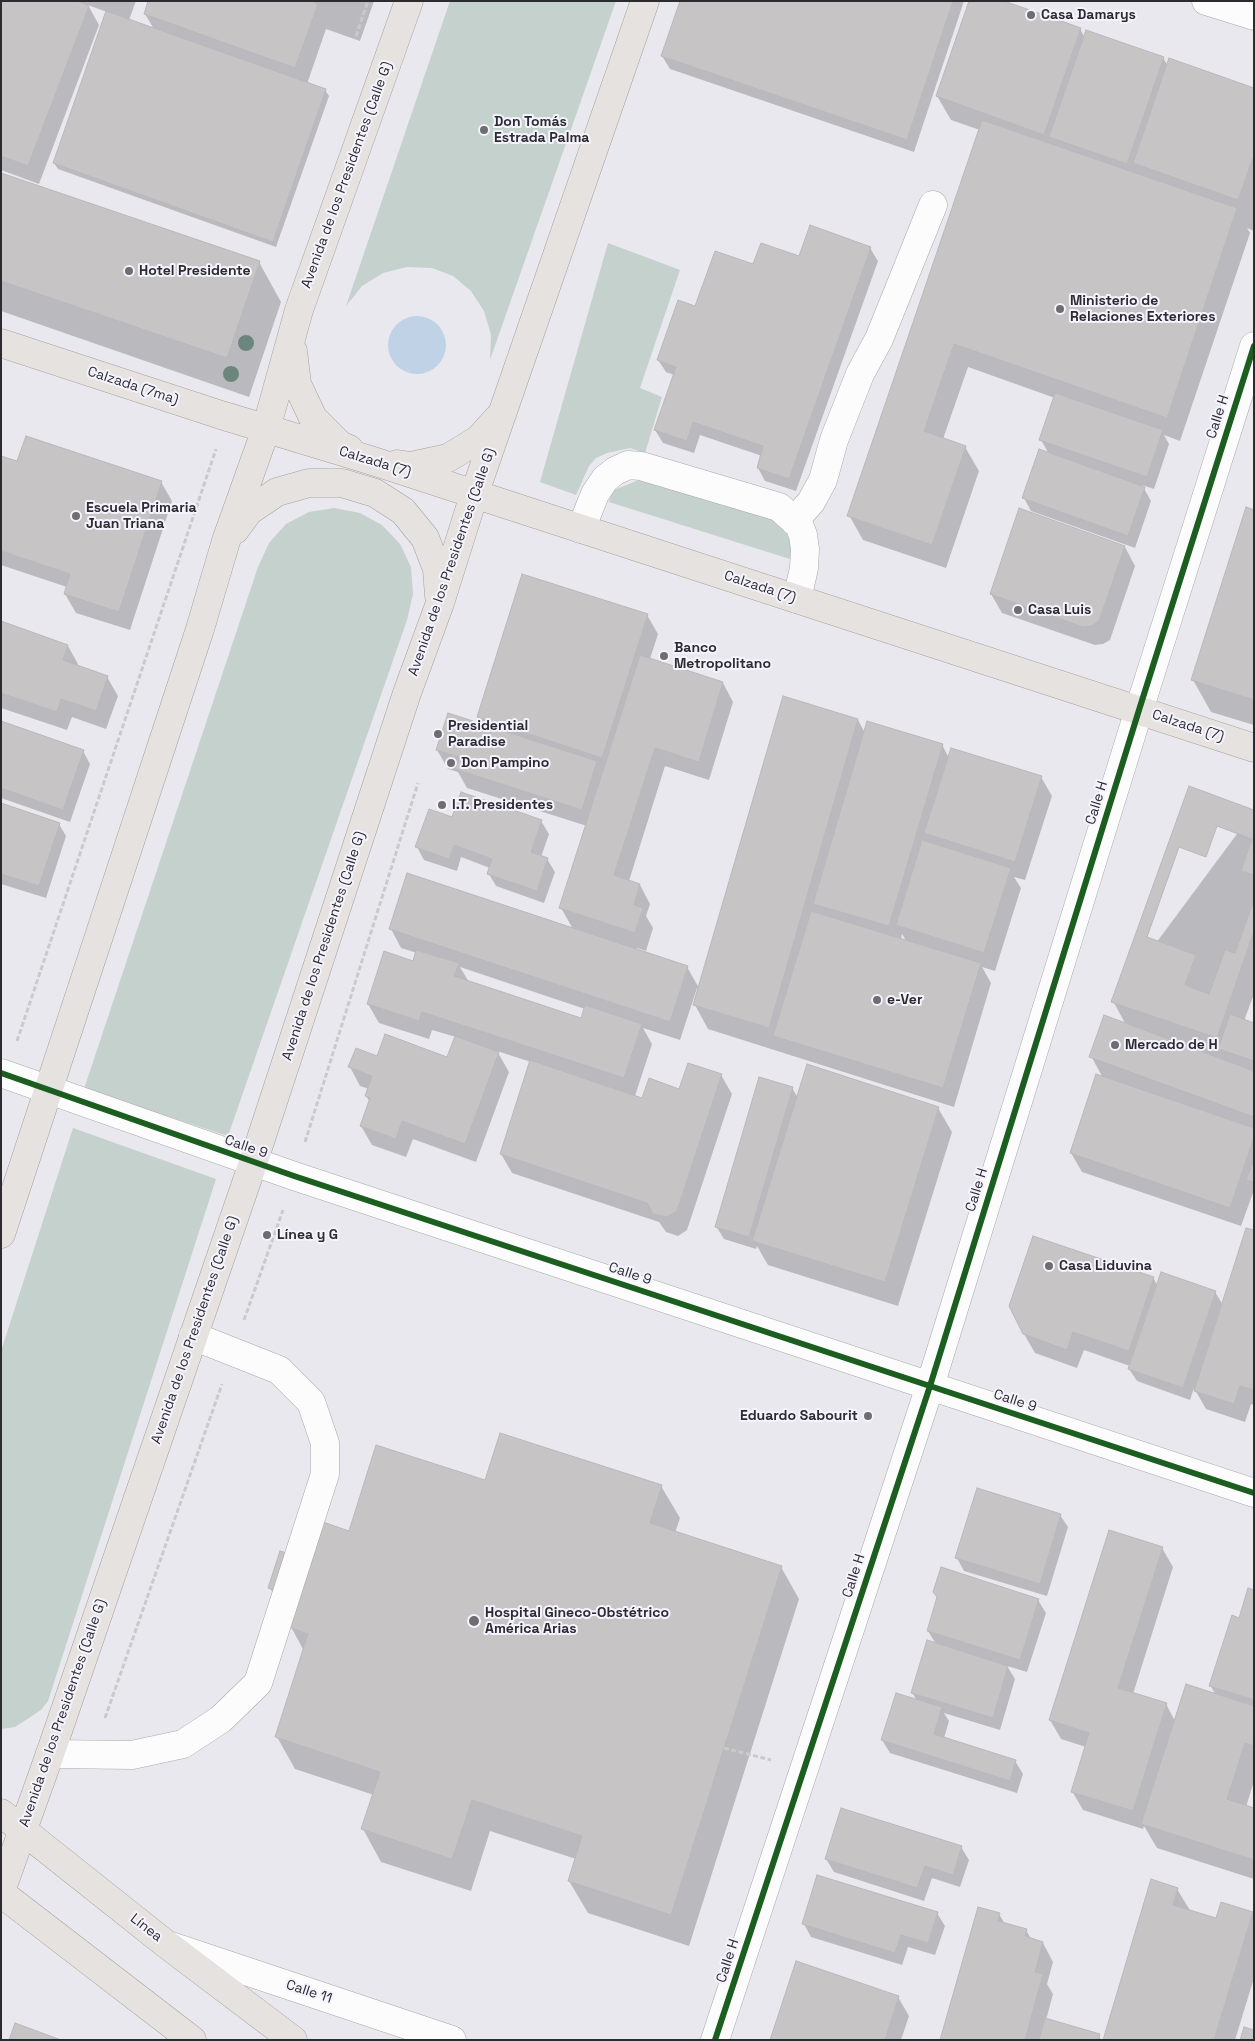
<!DOCTYPE html>
<meta charset="utf-8">
<style>
body{margin:0}
#map{position:relative;width:1255px;height:2041px;overflow:hidden;background:#e9e8ee;font-family:"Space Grotesk",sans-serif}
canvas{display:block}
.frame{position:absolute;inset:0;border:2px solid #2c2c30;pointer-events:none}
</style>
<div id="map">
<canvas width="1255" height="2041"></canvas>
<div class="frame"></div>
</div>
<script>
const c = document.querySelector('canvas').getContext('2d');
c.lineJoin = 'round';
function fill(path, color) { c.fillStyle = color; c.fill(path, 'evenodd'); }
const toPath = rows => new Path2D(rows.map(r => 'M' + r).join(''));
function trace(path, color, width, dash) { c.strokeStyle = color; c.lineWidth = width; c.lineCap = dash ? 'butt' : 'round'; c.setLineDash(dash || []); c.stroke(path); }
function drawText(font, color, halo, rows, align = 'center') {
  c.font = font + ' "Space Grotesk",sans-serif'; c.lineWidth = 4; c.setLineDash([]); c.textBaseline = 'middle'; c.strokeStyle = halo; c.fillStyle = color; for (const [text, x, y, turn = 0] of rows) {
    c.save(); c.translate(x, y); c.rotate((+turn || 0) * Math.PI / 180); c.textAlign = isNaN(turn) ? turn : align; if (halo) c.strokeText(text, 0, 0); c.fillText(text, 0, 0); c.restore();
  }
}
fill(toPath([
 [450,1,616,1,490,360,491,335,484,311,471,291,453,276,432,268,407,267,383,273,362,286,346,306],
 [608,243,680,270,640,388,662,397,645,453,630,448,607,453,596,458,589,466,576,495,540,482],
 [639,480,761,515,779,523,785,530,793,548,793,560,609,502,611,494,614,490],
 [334,508,360,513,382,525,400,544,411,567,413,594,407,620,228,1136,84,1089,258,567,269,543,286,524,309,512],
 [73,1128,216,1179,48,1701,41,1710,15,1727,1,1729,1,1351]
]), '#c4d1cc');
fill(toPath([
 '388 345a29 29 0 1 1 58 0a29 29 0 1 1-58 0Z'
]), '#c0d3e6');
fill(toPath([
 [1,1,136,1,129,20,154,29,145,14,150,1,374,1,360,41,326,29,307,84,325,90,329,96,276,247,58,169,54,163,107,12,88,5,99,25,39,184,1,170],
 [681,1,964,1,914,152,670,69,662,56],
 [1080,29,1085,38,1163,58,1168,66,1254,90,1254,231,1247,228,1250,233,1180,441,1164,435,1169,444,1154,489,1142,485,1151,501,1135,548,1031,511,1024,498,1049,454,1041,440,1055,398,968,367,943,439,965,447,979,471,946,568,863,540,849,515,980,130,951,120,937,96],
 [1,174,259,262,281,302,249,397,1,311],
 [870,248,878,261,796,491,765,481,758,468,762,456,700,435,694,453,663,443,655,430,674,375,666,372,658,360,696,308,754,266],
 [1,457,18,463,161,482,172,501,130,630,76,613,65,594,67,587,1,565],
 [1254,511,1254,725,1211,712,1193,680],
 [1125,547,1135,566,1110,640,1103,644,1095,645,1002,613,991,594],
 [647,615,658,634,650,659,723,683,733,702,709,780,665,766,629,881,640,885,650,904,646,916,653,928,646,951,637,948,636,950,687,967,699,988,858,720,865,733,942,745,949,758,1041,777,1052,796,1025,880,1014,877,1021,888,995,971,982,967,991,983,954,1107,708,1029,695,1005,699,989,697,988,680,1040,643,1028,652,1044,635,1096,643,1099,680,1090,721,1075,732,1094,687,1230,678,1236,666,1232,659,1222,512,1173,501,1154,531,1062,497,1051,509,1072,476,1162,413,1139,406,1157,372,1145,361,1126,370,1102,366,1096,369,1089,360,1086,350,1067,378,1057,448,1058,456,1037,432,1030,429,1039,379,1023,368,1004,413,963,417,953,401,948,391,929,573,929,561,908,587,826,467,788,458,772,448,769,437,750,483,726,478,717],
 [902,934,907,942,901,940],
 [460,967,585,1009,581,1020,469,982],
 [1,623,68,646,78,664,78,667,107,677,118,696,106,729,72,717,67,730,1,708],
 [1,722,83,751,90,764,70,822,1,798],
 [1,805,59,824,66,836,46,898,1,884],
 [1254,811,1254,994,1244,1021,1254,1024,1254,1190,1241,1226,1082,1172,1071,1153,1103,1078,1091,1056,1126,1025,1113,1001],
 [453,818,541,821,549,834,541,857,547,859,555,872,544,903,496,886,489,874,490,868,461,857,457,871,424,860,417,847],
 [792,1088,798,1098,938,1108,952,1132,898,1306,768,1265,757,1246,756,1249,724,1239,716,1226],
 [1254,1232,1254,1405,1251,1404,1245,1422,1206,1409,1194,1388,1190,1400,1137,1381,1129,1369,1130,1366,1084,1350,1077,1368,1035,1353,1024,1334,1153,1278,1158,1286,1215,1292,1223,1305],
 [486,1482,661,1486,680,1518,675,1533,781,1567,799,1599,689,1946,588,1913,569,1881,576,1859,490,1831,471,1891,381,1862,363,1829,374,1795,295,1769,277,1737,304,1651,270,1588,350,1533],
 [1060,1515,1068,1527,1047,1596,964,1571,957,1558],
 [1162,1548,1173,1567,1133,1694,1166,1704,1175,1721,1216,1695,1210,1685,1254,1591,1254,1781,1246,1807,1254,1809,1254,1879,1157,1848,1144,1826,1143,1829,1083,1810,1072,1791,1086,1747,1061,1739,1050,1720],
 [1038,1600,1046,1613,1027,1672,1007,1666,1015,1679,1000,1730,944,1713,949,1721,944,1738,1015,1761,1023,1774,1017,1793,890,1753,882,1740,917,1701,912,1692,936,1644,928,1631],
 [961,1847,969,1860,960,1887,932,1878,924,1901,834,1872,826,1859],
 [1177,1889,1191,1912,1217,1920,1252,1913,1254,1916,1254,1978,1235,2040,1104,2040],
 [937,1913,945,1926,935,1955,908,1947,902,1965,811,1937,804,1924],
 [999,1914,1005,1924,1026,1930,1031,1939,1043,1943,1053,1962,1047,1984,1053,1994,1046,2020,1099,2036,1101,2040,941,2040],
 [898,1997,909,2016,901,2040,772,2040]
]), '#0003');
const building = toPath([
 [1,1,78,1,89,6,28,166,1,156,1,1],
 [148,1,311,1,318,4,295,68,144,14,148,1],
 [680,1,953,1,907,140,661,56,680,1],
 [969,1,1004,1,1081,28,1044,135,936,96,969,1],
 [106,11,326,89,273,242,53,163,106,11],
 [1086,30,1164,57,1127,164,1049,137,1086,30],
 [1169,58,1254,88,1254,155,1238,200,1133,163,1169,58],
 [982,120,1237,208,1167,418,954,344,924,431,966,446,932,545,847,516,982,120],
 [1,173,260,261,227,358,1,281,1,173],
 [810,225,871,247,789,479,757,468,763,446,693,422,687,441,654,430,676,367,657,360,678,300,695,306,715,251,753,264,761,243,799,256,810,225],
 [1055,393,1163,430,1147,477,1039,440,1055,393],
 [26,436,162,481,119,612,64,594,70,574,1,551,1,456,17,461,26,436],
 [1039,449,1145,487,1128,536,1022,498,1039,449],
 [1246,507,1254,510,1254,700,1191,680,1246,507],
 [1019,508,1125,546,1099,621,1092,626,1083,627,990,594,1019,508],
 [522,574,648,614,602,758,477,717,522,574],
 [1,621,68,645,63,660,108,676,96,711,61,699,57,712,1,693,1,621],
 [640,655,723,682,699,762,655,748,614,875,640,884,634,905,643,908,635,933,559,908,640,655],
 [783,696,858,719,769,1028,693,1005,783,696],
 [448,713,597,761,582,810,455,769,459,757,436,750,448,713],
 [1,721,84,750,63,810,1,788,1,721],
 [867,721,943,744,889,926,813,904,867,721],
 [951,748,1042,776,1015,862,924,833,951,748],
 [1189,786,1254,810,1254,931,1217,1038,1111,1002,1189,786],
 [461,792,542,820,531,852,548,858,537,891,487,874,492,859,454,845,449,859,415,847,429,809,452,817,461,792],
 [1,803,60,823,39,886,1,874,1,803],
 [1217,826,1252,839,1241,871,1254,875,1254,900,1235,953,1225,950,1209,994,1185,985,1196,955,1147,937,1179,847,1206,857,1217,826],
 [922,840,1011,868,984,953,896,925,922,840],
 [407,873,688,966,670,1022,389,929,407,873],
 [811,911,981,963,943,1088,773,1036,811,911],
 [416,950,459,963,454,976,581,1018,585,1005,642,1024,624,1078,422,1012,419,1021,367,1004,384,951,413,961,416,950],
 [1230,1014,1254,1023,1254,1061,1218,1049,1230,1014],
 [1104,1015,1254,1071,1254,1117,1089,1057,1104,1015],
 [385,1034,447,1057,455,1036,499,1052,465,1144,402,1121,396,1139,360,1126,370,1098,365,1096,372,1076,348,1067,356,1048,377,1056,385,1034],
 [530,1060,642,1098,649,1078,679,1089,688,1063,722,1074,677,1211,667,1217,653,1214,647,1203,500,1154,530,1060],
 [807,1064,939,1107,885,1282,752,1241,807,1064],
 [1096,1074,1254,1128,1254,1137,1230,1208,1070,1153,1096,1074],
 [759,1077,793,1087,749,1237,715,1227,759,1077],
 [1254,1159,1254,1182,1246,1180,1254,1159],
 [1246,1228,1254,1230,1254,1390,1240,1386,1234,1404,1194,1391,1246,1228],
 [1033,1236,1154,1277,1129,1351,1073,1332,1067,1350,1023,1334,1009,1306,1033,1236],
 [1161,1272,1216,1291,1183,1388,1128,1369,1161,1272],
 [500,1433,662,1485,650,1523,782,1566,671,1915,568,1881,582,1836,472,1800,452,1859,361,1829,380,1772,275,1737,308,1634,289,1627,323,1522,349,1531,376,1445,485,1480,500,1433],
 [977,1488,1061,1514,1040,1584,955,1558,977,1488],
 [1109,1530,1163,1547,1118,1688,1167,1703,1133,1811,1071,1792,1089,1733,1049,1720,1109,1530],
 [280,1551,310,1560,299,1597,268,1588,280,1551],
 [941,1567,1039,1599,1020,1660,927,1631,937,1597,933,1592,941,1567],
 [1248,1588,1254,1590,1254,1700,1209,1686,1232,1615,1239,1618,1248,1588],
 [927,1640,1008,1666,993,1718,911,1693,927,1640],
 [1186,1684,1254,1706,1254,1746,1245,1743,1227,1799,1254,1808,1254,1860,1141,1824,1186,1684],
 [896,1693,942,1707,934,1734,1016,1760,1010,1781,881,1740,896,1693],
 [841,1808,962,1846,953,1875,925,1866,917,1888,825,1859,841,1808],
 [817,1875,938,1912,928,1943,901,1935,895,1953,802,1924,817,1875],
 [1151,1879,1178,1888,1173,1905,1216,1918,1221,1902,1253,1912,1214,2040,1103,2040,1151,1879],
 [978,1907,1000,1913,998,1921,1027,1929,1025,1936,1043,1942,1035,1972,1043,1974,1025,2040,940,2040,978,1907],
 [796,1961,899,1996,885,2040,770,2040,796,1961],
 [1045,2018,1100,2034,1098,2040,1039,2040,1045,2018],
 [15,2023,61,2040,9,2040,15,2023],
 [1244,2027,1254,2030,1254,2040,1240,2040,1244,2027]
]);
fill(building, '#c6c4c5');
trace(building, '#b9b7b9', 1);
const minor = toPath([
 [1206,1,1254,16],
 [794,521,811,502,823,480,834,440,860,374,879,339,933,205],
 [581,529,595,494,605,479,615,471,628,465,641,466,779,507,799,525,803,535,805,549,804,568,797,599],
 [1,1073,294,1176,1254,1493],
 [50,1754,132,1755,183,1744,221,1719,258,1683,325,1474,325,1443,311,1402,279,1370,193,1336],
 [171,1946,452,2040],
 [715,2040,930,1386,1139,710,1254,346]
]);
const major = toPath([
 [1,343,221,415,373,461,1254,748],
 [293,351,297,384,313,418,340,445,349,449],
 [397,464,411,466,448,458,479,439,498,418],
 [235,530,249,511,277,492,309,483,342,483,375,493,403,511,425,538,437,569,439,596],
 [1,1234,200,629,226,541,266,429,299,310,409,1],
 [1,1813,166,1944,293,2040],
 [1,1891,50,1754,253,1163,407,693,440,603,474,495,645,1],
 [1,1893,192,2040]
]);
trace(minor, '#a9a8ac', 29);
trace(major, '#a6a09c', 29);
trace(toPath([
 [356,36,368,1],
 [17,1041,216,449],
 [305,1142,418,783],
 [244,1320,283,1210],
 [105,1718,222,1384],
 [724,1748,771,1760]
]), '#cacacb', 3, [5, 2.5]);
trace(minor, '#fcfcfc', 28);
trace(major, '#e6e2df', 28);
trace(toPath([
 [1,1073,294,1176,1254,1493],
 [715,2040,930,1386,1139,710,1254,346]
]), '#1b5e20', 6);
c.fillStyle = '#6c867e';
for (const [x, y] of [
 [246,343],
 [231,374]
]) { c.beginPath(); c.arc(x, y, 8, 0, 2 * Math.PI); c.fill(); }
for (const [x, y, r, color] of [
 [1031,15,5,"#6e6e72"],
 [484,130,5,"#6e6e72"],
 [129,271,5,"#6e6e72"],
 [1060,309,5,"#6e6e72"],
 [76,516,5,"#6e6e72"],
 [1018,610,5,"#6e6e72"],
 [664,656,5,"#6e6e72"],
 [438,734,5,"#6e6e72"],
 [451,763,5,"#6e6e72"],
 [442,805,5,"#6e6e72"],
 [877,1000,5,"#6e6e72"],
 [1115,1045,5,"#6e6e72"],
 [267,1235,5,"#6e6e72"],
 [1049,1266,5,"#6e6e72"],
 [868,1416,5,"#6e6e72"],
 [474,1621,6,"#6e6e72"]
]) { const dot = new Path2D(); dot.arc(x, y, r, 0, 2 * Math.PI); c.fillStyle = color; c.fill(dot); trace(dot, '#f4f3fe', 2); }
drawText('bold 14px', '#2c2c30', '#f4f3fe', [
 ["Casa Damarys",1041,15],
 ["Don Tomás",494,122],
 ["Estrada Palma",494,138],
 ["Hotel Presidente",139,271],
 ["Ministerio de",1070,301],
 ["Relaciones Exteriores",1070,317],
 ["Escuela Primaria",86,508],
 ["Juan Triana",86,524],
 ["Casa Luis",1028,610],
 ["Banco",674,648],
 ["Metropolitano",674,664],
 ["Presidential",448,726],
 ["Paradise",448,742],
 ["Don Pampino",461,763],
 ["I.T. Presidentes",452,805],
 ["e-Ver",887,1000],
 ["Mercado de H",1125,1045],
 ["Línea y G",277,1235],
 ["Casa Liduvina",1059,1266],
 ["Eduardo Sabourit",858,1416,"right"],
 ["Hospital Gineco-Obstétrico",485,1613],
 ["América Arias",485,1629]
], 'left');
drawText('14px', '#2c2c30', '#f4f3fe', [
 ["Avenida de los Presidentes (Calle G)",347,175,-70],
 ["Calzada (7ma)",133,386,18],
 ["Calle H",1218,417,-72],
 ["Calzada (7)",375,462,17],
 ["Avenida de los Presidentes (Calle G)",452,562,-71],
 ["Calzada (7)",760,587,18],
 ["Calzada (7)",1188,726,18],
 ["Calle H",1097,803,-73],
 ["Avenida de los Presidentes (Calle G)",324,946,-72],
 ["Calle 9",246,1147,19],
 ["Calle H",977,1190,-73],
 ["Calle 9",630,1274,18],
 ["Avenida de los Presidentes (Calle G)",195,1330,-71],
 ["Calle 9",1015,1401,18],
 ["Calle H",854,1576,-72],
 ["Avenida de los Presidentes (Calle G)",63,1713,-71],
 ["Línea",146,1928,38],
 ["Calle H",728,1961,-72],
 ["Calle 11",309,1992,18]
]);
</script>
